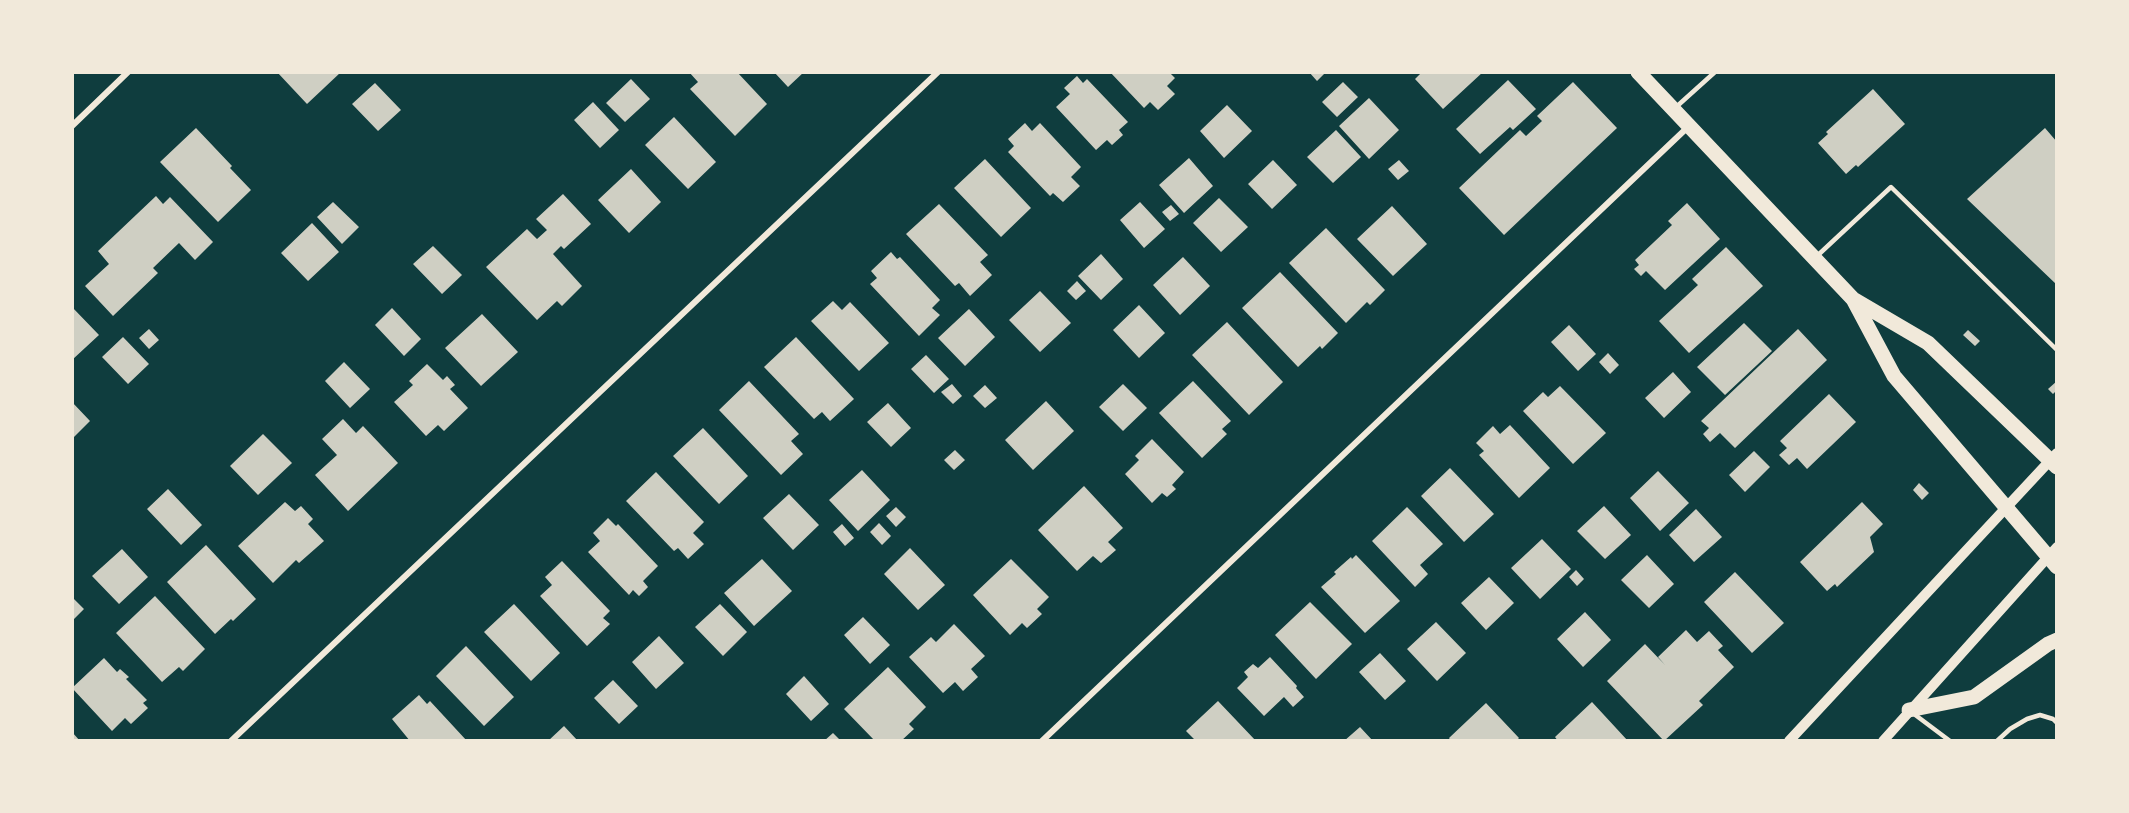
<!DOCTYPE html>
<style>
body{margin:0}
#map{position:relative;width:2129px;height:813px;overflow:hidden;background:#0f3d3e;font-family:"Asap Condensed",sans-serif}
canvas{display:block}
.frame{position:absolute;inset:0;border:74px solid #f1e9da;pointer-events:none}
</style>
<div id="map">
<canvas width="2129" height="813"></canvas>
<div class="frame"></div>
</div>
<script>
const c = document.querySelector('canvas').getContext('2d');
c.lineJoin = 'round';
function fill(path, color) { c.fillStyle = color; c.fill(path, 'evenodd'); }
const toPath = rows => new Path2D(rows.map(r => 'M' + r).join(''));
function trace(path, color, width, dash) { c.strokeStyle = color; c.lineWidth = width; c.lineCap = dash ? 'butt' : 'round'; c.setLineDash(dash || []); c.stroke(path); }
fill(toPath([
 [277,72,341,72,307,104],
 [689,72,737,72,767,104,735,136,690,89,698,82],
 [774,72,804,72,788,87],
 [1110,72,1169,72,1175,78,1167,86,1175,94,1158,110,1150,102,1144,108],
 [1309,72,1326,72,1317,81],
 [1422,72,1483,72,1443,109,1415,79],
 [1077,76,1083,83,1087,79,1128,122,1119,130,1123,135,1112,145,1107,140,1096,150,1056,107,1070,94,1064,88],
 [631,79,650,99,625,122,606,103],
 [1508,80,1536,109,1513,130,1510,127,1480,154,1456,129],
 [1343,82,1358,97,1337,117,1322,102],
 [1573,82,1617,128,1504,235,1459,188,1520,130,1526,136,1542,121,1537,116],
 [375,83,401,110,378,131,352,104],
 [1873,89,1905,124,1858,167,1856,165,1846,174,1818,143,1828,134,1826,132],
 [1369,98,1399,130,1369,159,1339,126],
 [593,102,619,130,600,148,574,120],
 [1227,105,1252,131,1224,158,1200,131],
 [674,117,716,162,688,189,645,145],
 [1025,123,1032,131,1040,123,1081,167,1071,177,1080,186,1063,202,1053,193,1050,196,1008,152,1014,146,1008,139],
 [196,128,232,166,230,168,251,190,218,222,160,162],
 [2045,128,2057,142,2057,285,1967,199],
 [1336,130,1361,157,1333,183,1307,157],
 [1189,158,1213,186,1184,213,1159,185],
 [985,159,1031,208,1001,237,954,188],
 [1273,160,1297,185,1272,209,1248,184],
 [1399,160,1409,171,1398,180,1388,169],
 [631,169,661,202,629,233,598,200],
 [563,194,591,224,564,249,561,246,553,254,582,286,562,306,557,301,537,320,486,267,527,229,537,239,547,230,536,219],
 [156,196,163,204,170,197,213,242,195,260,179,243,153,268,158,273,113,316,85,286,109,264,98,251],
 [1219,198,1248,227,1221,252,1193,223],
 [333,202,359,227,342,244,317,217],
 [1140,202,1165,229,1144,248,1120,220],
 [1687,203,1720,239,1665,290,1646,271,1641,276,1634,269,1639,265,1635,260,1672,225,1668,221],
 [939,204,988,255,980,262,992,275,970,296,959,283,955,286,906,234],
 [1171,205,1179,214,1170,221,1162,212],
 [1392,206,1427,244,1393,276,1357,239],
 [312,223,339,252,308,281,281,253],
 [1326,228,1385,290,1370,305,1367,302,1346,323,1289,263],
 [433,246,462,275,442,294,413,264],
 [1726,247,1763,286,1689,353,1659,321,1698,285,1692,279],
 [891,252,897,259,900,257,940,300,932,308,940,315,919,336,870,284,877,278,871,271],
 [1101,254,1123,279,1101,300,1078,276],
 [1183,257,1210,286,1180,315,1153,285],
 [1280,272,1338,333,1322,349,1320,346,1298,367,1242,308],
 [1077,281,1086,291,1076,300,1067,291],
 [1040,291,1071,323,1040,352,1009,320],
 [833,301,842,310,850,302,889,343,859,371,811,321],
 [1139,305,1165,333,1139,358,1113,330],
 [72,307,99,335,72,360],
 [392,308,421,339,404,356,375,325],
 [969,309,995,337,965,366,938,338],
 [482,314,518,352,481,386,445,348],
 [1227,322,1283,382,1249,415,1192,355],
 [1744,323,1772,351,1725,395,1697,367],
 [1569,325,1596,354,1578,371,1551,342],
 [149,329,159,340,149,349,139,338],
 [1798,329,1827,360,1735,448,1720,433,1710,442,1703,434,1709,428,1701,421],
 [1968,330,1980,341,1975,346,1963,335],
 [123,337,149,364,128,384,102,357],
 [796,337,854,399,830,421,822,412,814,419,764,367],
 [1608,353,1619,365,1610,374,1599,362],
 [926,355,949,379,934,393,911,369],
 [344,362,370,389,350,408,325,381],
 [427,364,443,380,447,376,455,385,450,389,468,408,444,431,438,425,426,436,394,402,413,385,409,381],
 [1673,372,1691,392,1664,418,1645,398],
 [749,381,799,434,791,441,803,454,781,475,719,410],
 [1193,381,1231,421,1222,429,1227,434,1202,458,1159,413],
 [2057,381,2057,390,2053,394,2048,389],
 [952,384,962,396,953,404,941,392],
 [1123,384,1147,408,1123,431,1099,407],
 [985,385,997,398,985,408,973,396],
 [1560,386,1606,433,1573,464,1523,411,1543,392,1548,397],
 [1829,394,1856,422,1807,469,1797,458,1789,465,1779,455,1787,448,1780,441],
 [1046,401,1074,431,1033,470,1005,440],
 [72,402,90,421,74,437,72,435],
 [888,403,911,428,891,447,867,422],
 [343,419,356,433,363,426,398,463,348,511,315,475,337,455,322,439],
 [1510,425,1550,468,1519,498,1479,455,1484,451,1476,443,1493,426,1500,434],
 [703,428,748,476,719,504,673,456],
 [263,434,292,463,258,495,230,466],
 [1152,439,1184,472,1172,485,1176,489,1167,497,1162,493,1152,503,1125,474,1139,460,1135,456],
 [955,450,965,460,954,470,944,460],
 [1754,451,1770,467,1745,492,1729,475],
 [1450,468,1494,514,1464,542,1421,496],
 [862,470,890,500,858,531,829,500],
 [1658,471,1689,503,1660,531,1630,498],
 [656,472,704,522,693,533,704,544,688,559,678,548,674,551,626,501],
 [1919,483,1929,493,1922,500,1913,490],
 [1084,486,1123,528,1108,542,1116,550,1101,563,1093,556,1077,571,1038,530],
 [168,489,202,525,181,545,147,509],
 [789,494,819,525,793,550,763,518],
 [285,502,295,511,301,506,313,519,308,524,324,541,299,563,296,560,273,583,238,546],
 [1862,502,1883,524,1870,537,1874,552,1837,587,1835,584,1827,591,1800,562],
 [1604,506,1631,535,1605,559,1577,531],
 [896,507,906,517,896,527,886,516],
 [1407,507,1443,544,1420,565,1428,574,1415,587,1372,541],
 [1696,509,1722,537,1694,562,1669,535],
 [608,518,616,526,618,524,658,566,643,581,648,587,639,596,633,590,629,595,588,552,600,541,593,533],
 [879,523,891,536,882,545,870,532],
 [842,524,854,538,845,546,833,532],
 [1542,539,1571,569,1540,599,1511,568],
 [206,545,256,599,233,621,231,619,215,634,167,582],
 [910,548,945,585,918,610,884,574],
 [122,549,148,577,119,604,92,576],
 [1356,555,1400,601,1365,633,1321,587,1336,574,1334,572,1351,557,1352,559],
 [1647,555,1674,584,1649,608,1621,580],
 [762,559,792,591,754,626,724,593],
 [1011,559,1049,597,1037,609,1042,614,1027,628,1022,623,1010,635,973,595],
 [562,561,610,611,603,618,610,624,587,646,540,596,552,585,545,577],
 [1576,570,1584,579,1577,586,1569,577],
 [1735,572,1784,623,1752,653,1704,602],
 [1489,577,1514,603,1486,630,1461,603],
 [155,596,205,649,183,671,179,667,162,682,116,633],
 [72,597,84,609,72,621],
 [1310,602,1352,644,1316,679,1275,635],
 [514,604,560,653,531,681,484,632],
 [720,604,747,632,723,656,695,627],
 [1585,612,1611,640,1583,667,1557,639],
 [863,617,890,645,870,664,844,635],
 [1436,622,1466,653,1437,681,1407,649],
 [954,624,985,656,971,669,978,677,963,691,955,682,943,693,909,657,931,637,936,642],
 [1686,630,1697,642,1709,631,1723,646,1718,650,1734,667,1699,701,1703,705,1664,741,1607,681,1645,644,1665,665,1658,657],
 [659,636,684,663,656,689,632,662],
 [466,646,514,697,484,726,436,676],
 [1380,653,1406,681,1385,700,1359,672],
 [1270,657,1297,686,1296,688,1304,697,1293,707,1284,697,1264,716,1237,688,1248,677,1244,672,1253,664,1258,668],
 [104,658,117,672,120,669,129,677,126,679,147,700,143,703,148,708,131,724,125,718,112,731,72,688],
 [888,667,926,707,909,724,914,729,901,741,875,741,844,709],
 [804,676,829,704,811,721,786,694],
 [613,680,638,706,619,724,594,698],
 [419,695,427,704,430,701,467,741,410,741,392,719],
 [1218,701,1256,741,1196,741,1186,731],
 [1592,702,1628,741,1558,741,1555,737],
 [1486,703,1519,738,1516,741,1451,741,1449,738],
 [564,726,578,741,548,741],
 [1360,727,1373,741,1344,741],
 [72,732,80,741,72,741],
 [833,733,841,741,824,741]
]), '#cfcfc3');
trace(toPath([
 [1675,108,1715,72],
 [1817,256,1891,187,2057,350],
 [1914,714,1950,741],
 [1997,741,2010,729,2027,719,2040,715,2053,719,2057,723]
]), '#f1e9da', 4.5);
trace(toPath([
 [72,126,128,72],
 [231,741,938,72],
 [1042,741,1689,126]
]), '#f1e9da', 6);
trace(toPath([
 [1789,741,2057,453],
 [1883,741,2057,547]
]), '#f1e9da', 10);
trace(toPath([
 [1638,72,1853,299,1894,376,2057,567],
 [1853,299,1928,343,2057,467],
 [1909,710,1974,697,2048,644,2057,640]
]), '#f1e9da', 15);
</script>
